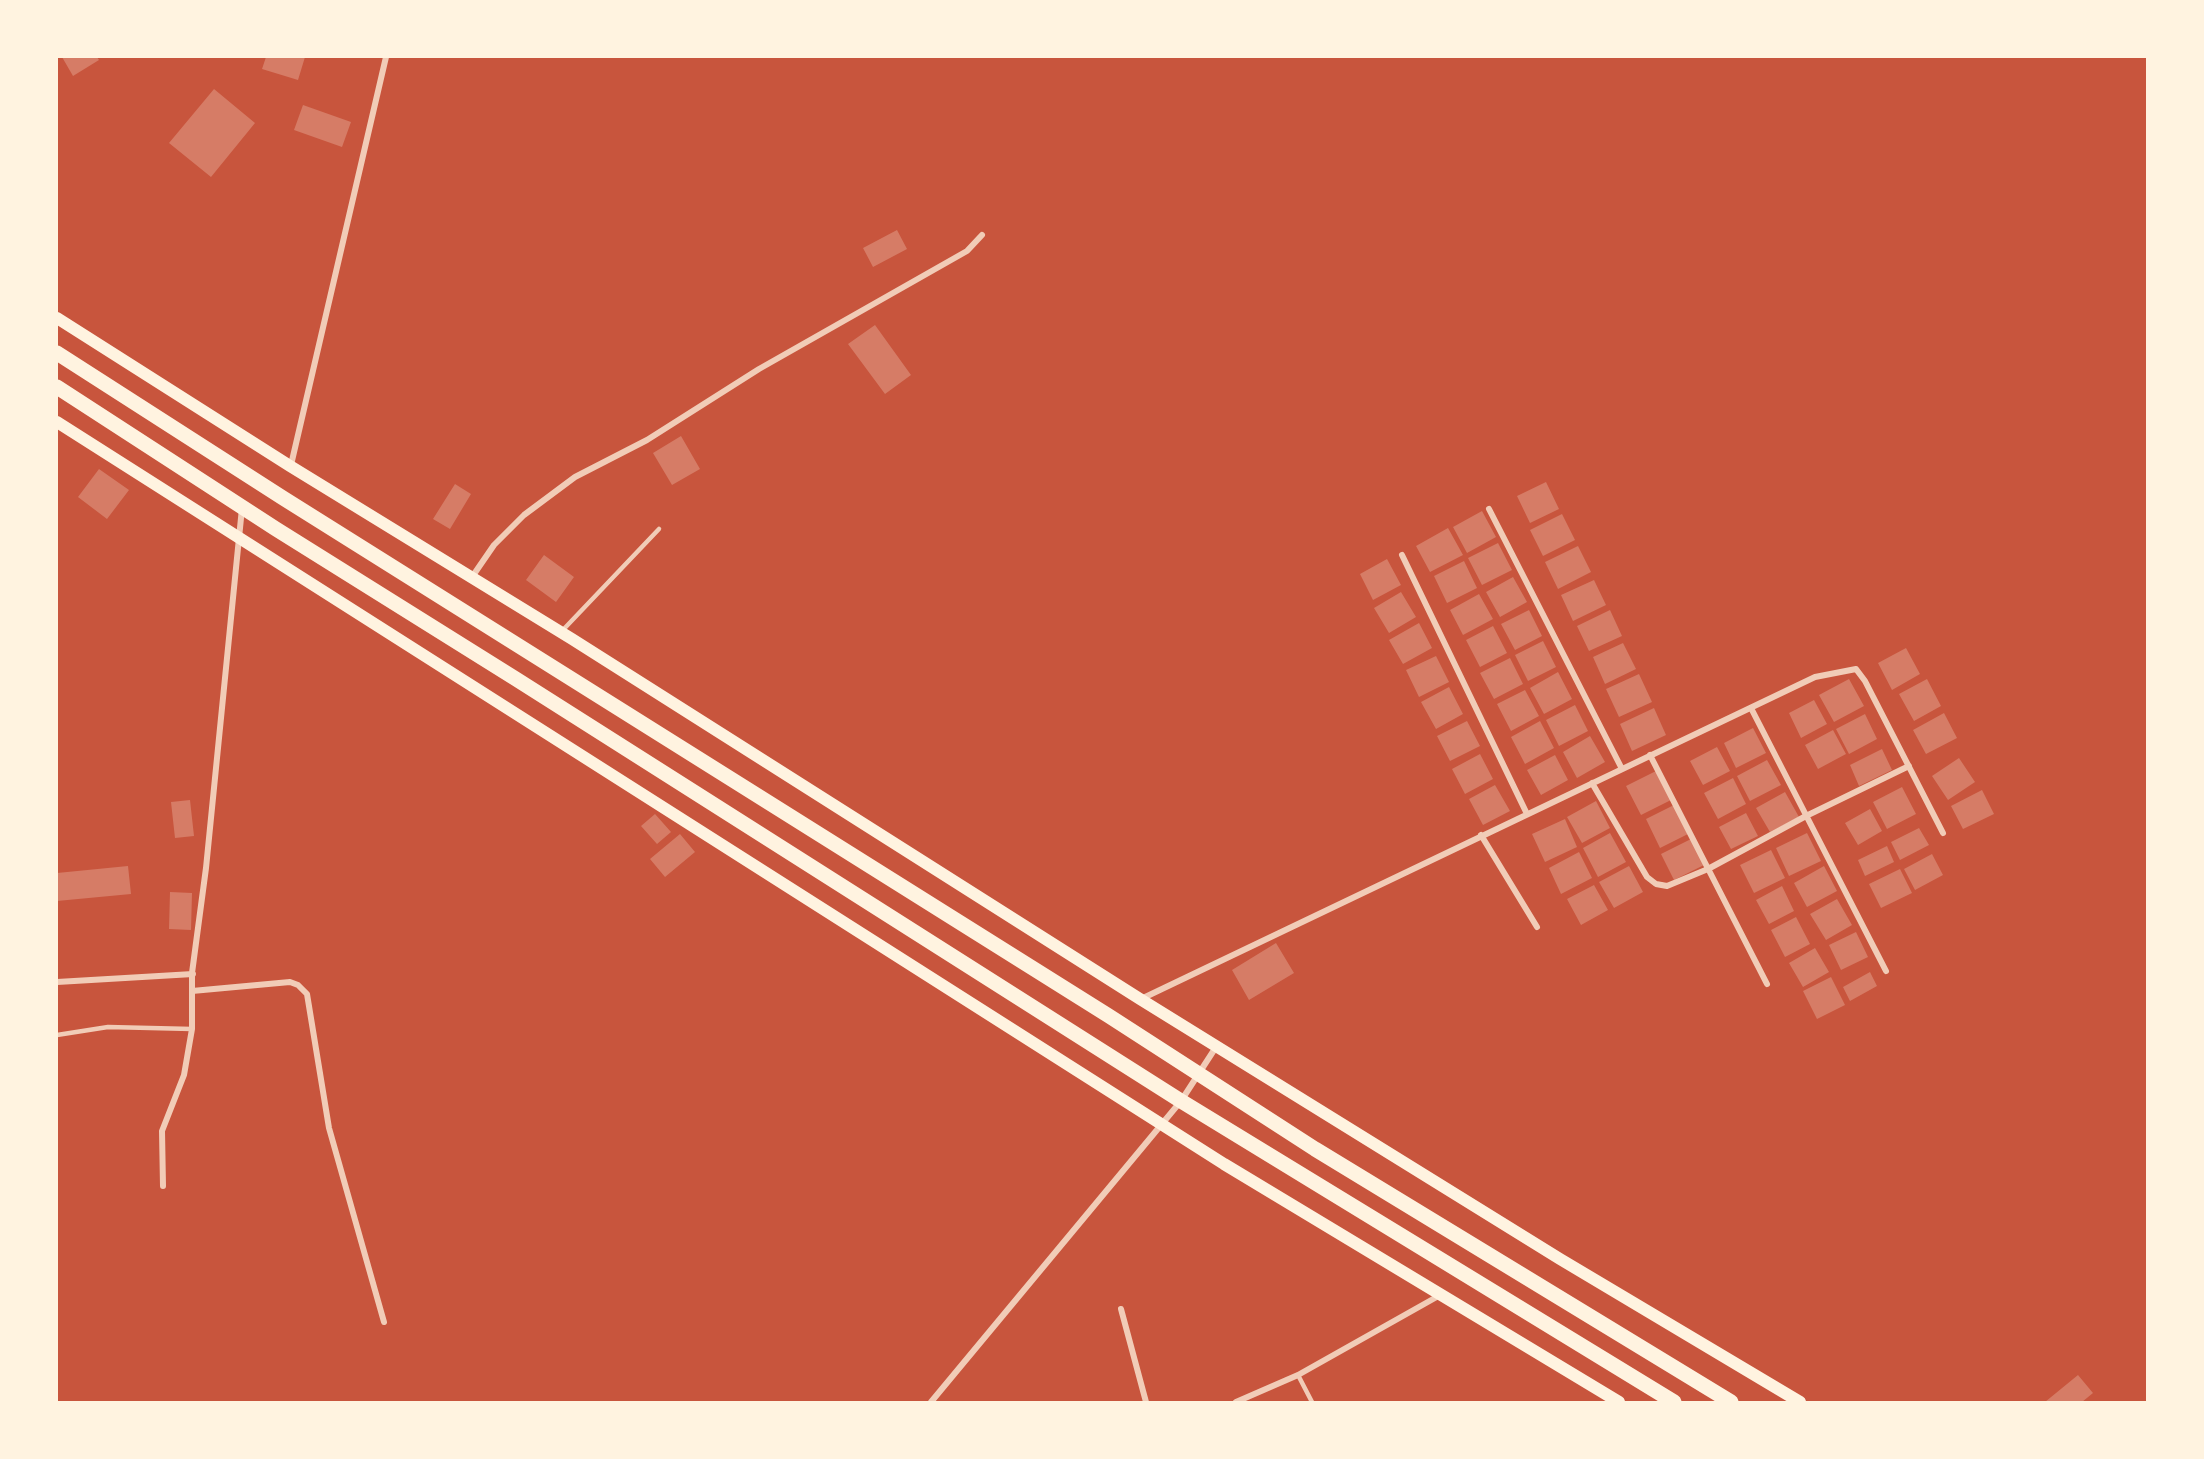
<!DOCTYPE html>
<style>
body{margin:0}
#map{position:relative;width:2204px;height:1459px;overflow:hidden;background:#c8553d;font-family:"Fira Sans",sans-serif}
canvas{display:block}
.frame{position:absolute;inset:0;border:58px solid #fff3e0;pointer-events:none}
</style>
<div id="map">
<canvas width="2204" height="1459"></canvas>
<div class="frame"></div>
</div>
<script>
const c = document.querySelector('canvas').getContext('2d');
c.lineJoin = 'round';
function fill(path, color) { c.fillStyle = color; c.fill(path, 'evenodd'); }
const toPath = rows => new Path2D(rows.map(r => 'M' + r).join(''));
function trace(path, color, width, dash) { c.strokeStyle = color; c.lineWidth = width; c.lineCap = dash ? 'butt' : 'round'; c.setLineDash(dash || []); c.stroke(path); }
fill(toPath([
 [62,57,97,57,99,60,73,76],
 [266,57,305,57,298,80,262,69],
 [214,89,255,123,211,177,169,143],
 [303,105,351,122,342,147,294,130],
 [897,230,907,249,873,267,863,248],
 [875,325,911,375,885,394,848,344],
 [681,436,700,469,672,485,653,453],
 [99,469,129,490,107,519,78,497],
 [1546,482,1559,509,1530,523,1517,496],
 [455,484,471,494,450,529,433,519],
 [1482,511,1496,537,1467,553,1453,527],
 [1562,514,1575,540,1543,556,1530,530],
 [1448,528,1463,555,1430,572,1416,546],
 [1498,543,1512,570,1482,585,1468,558],
 [1578,546,1591,572,1558,589,1545,562],
 [544,555,574,577,556,602,526,580],
 [1387,559,1401,585,1373,600,1360,574],
 [1464,561,1477,588,1447,603,1434,576],
 [1513,577,1527,602,1500,617,1486,592],
 [1594,580,1606,605,1573,621,1561,595],
 [1401,592,1416,617,1389,633,1374,608],
 [1479,594,1493,619,1463,635,1450,610],
 [1529,610,1542,636,1515,650,1501,624],
 [1610,610,1622,636,1589,651,1577,626],
 [1419,623,1432,648,1403,664,1389,640],
 [1493,626,1507,653,1480,667,1466,640],
 [1543,641,1556,667,1528,681,1515,655],
 [1623,643,1636,669,1605,684,1593,657],
 [1906,648,1920,674,1892,690,1878,663],
 [1436,656,1449,682,1419,697,1406,670],
 [1510,658,1523,684,1494,699,1480,673],
 [1558,672,1572,699,1544,714,1530,688],
 [1639,674,1652,702,1619,717,1606,689],
 [1849,679,1864,706,1834,722,1819,695],
 [1927,679,1941,706,1914,721,1899,694],
 [1449,687,1463,714,1436,729,1421,702],
 [1525,690,1539,716,1511,731,1497,704],
 [1814,700,1827,724,1801,738,1789,713],
 [1575,705,1588,731,1559,746,1546,720],
 [1654,708,1666,735,1632,751,1620,724],
 [1944,713,1957,738,1926,754,1913,730],
 [1865,714,1877,739,1849,754,1836,729],
 [1467,721,1480,746,1450,761,1437,736],
 [1540,721,1554,748,1525,764,1511,737],
 [1753,728,1766,753,1736,768,1724,743],
 [1833,730,1846,754,1818,769,1805,745],
 [1590,736,1605,762,1577,778,1563,752],
 [1717,747,1730,771,1703,785,1690,761],
 [1882,749,1892,770,1859,786,1850,765],
 [1480,754,1493,779,1465,794,1452,769],
 [1555,755,1568,780,1541,795,1527,770],
 [1959,758,1975,782,1948,800,1932,776],
 [1767,760,1781,785,1750,801,1737,776],
 [1656,771,1671,800,1641,815,1626,786],
 [1733,778,1746,804,1718,819,1704,793],
 [1495,785,1510,811,1483,825,1469,799],
 [1902,787,1916,814,1887,829,1873,802],
 [1982,790,1994,814,1963,829,1951,806],
 [1785,792,1799,817,1770,832,1756,808],
 [190,800,194,836,175,838,171,802],
 [1596,801,1610,828,1582,843,1567,817],
 [1674,805,1688,834,1660,848,1646,819],
 [1870,809,1882,831,1858,845,1845,823],
 [1746,813,1758,836,1731,849,1719,827],
 [655,814,671,832,657,844,641,826],
 [1565,819,1577,847,1545,862,1532,834],
 [1919,828,1929,845,1900,860,1891,842],
 [1610,833,1626,862,1598,877,1583,848],
 [1807,833,1821,861,1789,876,1776,848],
 [680,834,695,852,665,877,650,859],
 [1691,839,1704,865,1674,880,1661,854],
 [1887,846,1894,862,1865,876,1858,860],
 [1771,850,1785,878,1754,893,1740,865],
 [1579,852,1592,878,1561,894,1549,868],
 [1932,854,1943,875,1915,890,1904,869],
 [128,866,131,894,57,901,57,873],
 [1629,866,1643,892,1614,908,1599,882],
 [1824,866,1837,891,1807,907,1794,883],
 [1900,869,1912,893,1881,908,1869,884],
 [1594,885,1608,910,1581,925,1567,899],
 [1782,886,1794,911,1769,924,1756,900],
 [170,892,192,893,191,930,169,929],
 [1837,899,1852,925,1826,940,1810,914],
 [1796,917,1810,944,1785,957,1771,930],
 [1856,932,1868,957,1841,970,1829,945],
 [1276,943,1294,973,1249,1000,1232,970],
 [1815,948,1829,972,1803,987,1789,963],
 [1870,972,1877,986,1850,1001,1843,987],
 [1831,977,1845,1005,1817,1019,1803,991],
 [2078,1375,2093,1393,2082,1402,2045,1402]
]), '#d67c66');
trace(toPath([
 [561,632,659,529],
 [57,1035,108,1027,192,1029],
 [1298,1375,1312,1402]
]), '#f1ccb7', 4.5);
trace(toPath([
 [291,465,386,57],
 [1489,509,1622,769],
 [1402,555,1527,814],
 [472,577,494,545,524,515,575,477,647,440,759,369,967,251,982,235],
 [1751,708,1886,971],
 [1650,755,1767,984],
 [1592,783,1647,877,1656,884,1667,886,1708,869,1806,816,1909,766],
 [1481,835,1537,927],
 [57,982,193,974],
 [192,991,290,982,298,985,307,994,329,1128,384,1322],
 [1141,999,1815,677,1856,669,1865,681,1943,833],
 [163,1186,162,1131,184,1075,192,1029,192,973,206,868,242,508],
 [1121,1309,1146,1402],
 [931,1402,1181,1101,1216,1047],
 [1236,1402,1298,1375,1442,1294]
]), '#f1ccb7', 6);
trace(toPath([
 [57,318,290,466,572,639,1140,999,1560,1259,1800,1402],
 [57,422,1224,1164,1619,1402]
]), '#fff3e0', 12);
trace(toPath([
 [57,353,283,498,1109,1016,1315,1149,1731,1402],
 [57,387,276,529,516,679,1181,1101,1674,1402]
]), '#fff3e0', 15);
</script>
